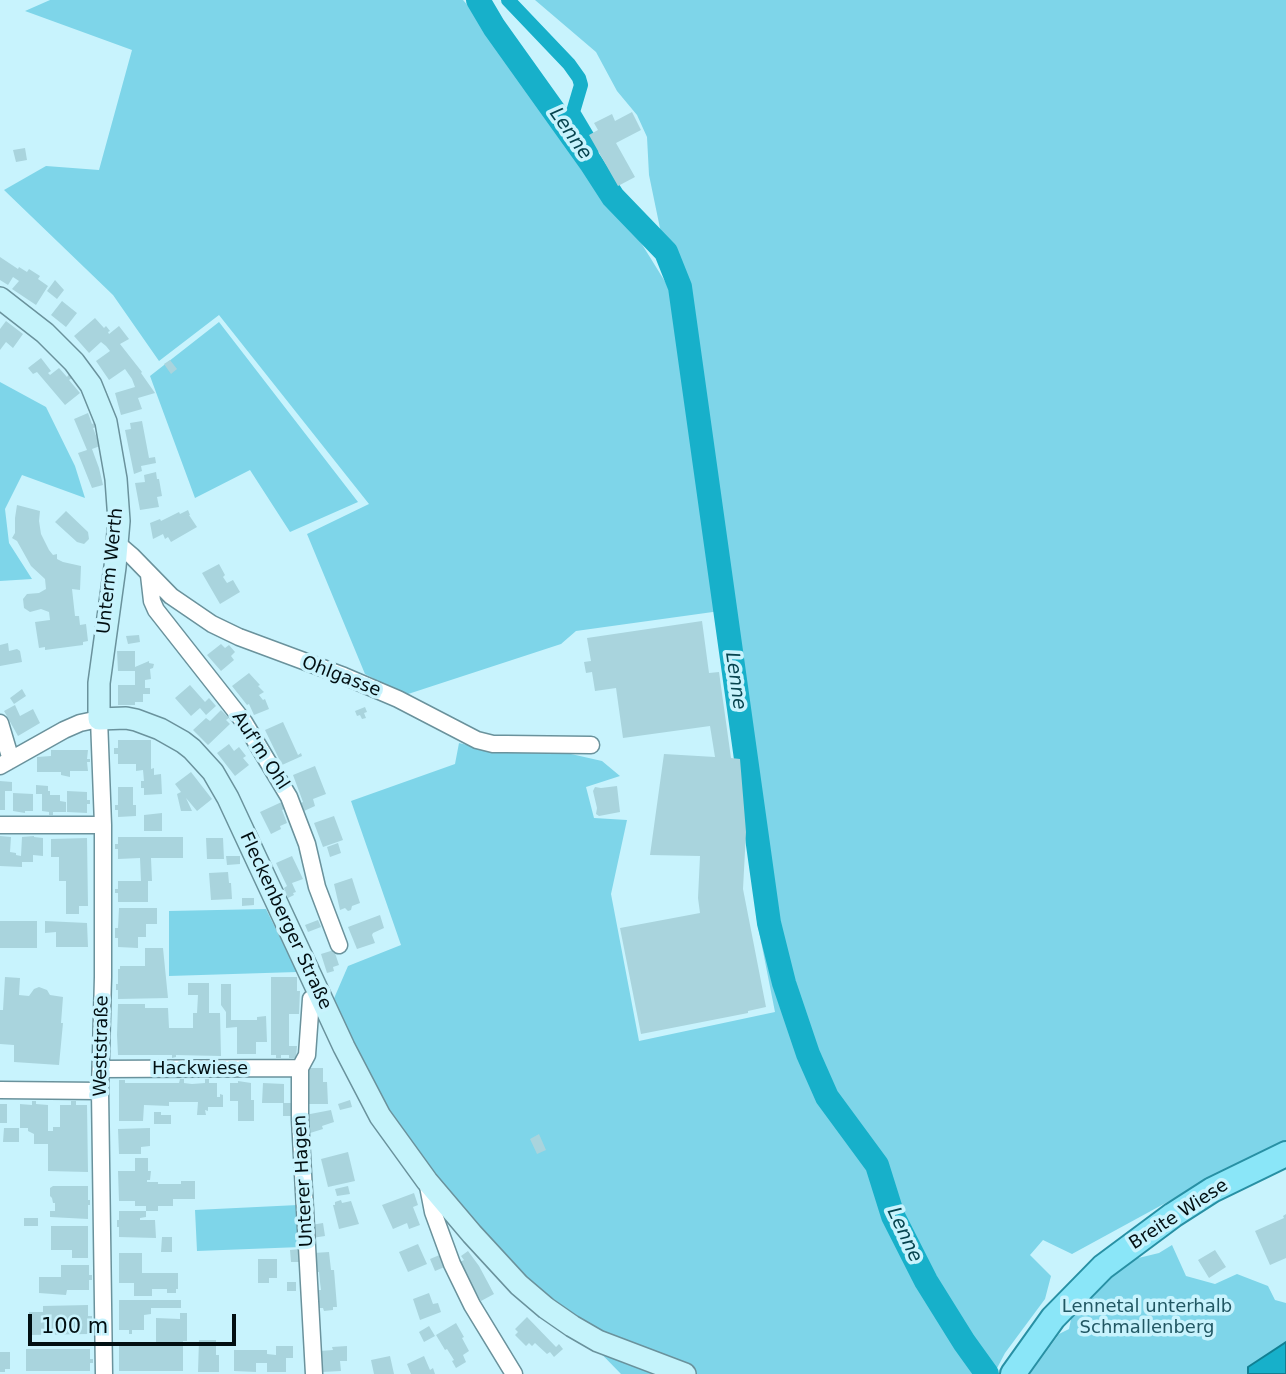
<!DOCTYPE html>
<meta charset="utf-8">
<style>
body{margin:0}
#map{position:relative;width:1286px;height:1374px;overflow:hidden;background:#c8f3fd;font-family:"DejaVu Sans",sans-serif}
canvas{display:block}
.scale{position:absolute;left:28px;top:1314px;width:208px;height:32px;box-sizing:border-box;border:4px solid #020f12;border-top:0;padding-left:9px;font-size:21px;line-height:24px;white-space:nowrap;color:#020f12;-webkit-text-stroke:5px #c8f3fd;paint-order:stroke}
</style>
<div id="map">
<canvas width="1286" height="1374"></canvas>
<div class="scale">100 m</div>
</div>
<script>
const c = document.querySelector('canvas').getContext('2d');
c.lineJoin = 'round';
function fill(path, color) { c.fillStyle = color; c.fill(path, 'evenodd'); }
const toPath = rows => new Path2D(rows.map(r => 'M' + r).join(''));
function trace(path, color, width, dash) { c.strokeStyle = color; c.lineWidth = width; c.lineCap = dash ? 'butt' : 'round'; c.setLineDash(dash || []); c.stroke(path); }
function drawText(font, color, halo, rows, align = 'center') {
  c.font = font + ' "DejaVu Sans",sans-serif'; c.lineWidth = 7; c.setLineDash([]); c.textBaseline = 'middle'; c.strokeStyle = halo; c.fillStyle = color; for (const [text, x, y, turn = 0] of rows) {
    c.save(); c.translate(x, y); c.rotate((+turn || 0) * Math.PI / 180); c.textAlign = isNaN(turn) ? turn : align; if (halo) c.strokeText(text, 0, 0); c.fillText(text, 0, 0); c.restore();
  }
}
fill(toPath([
 [50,0,463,0,555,104,674,296,649,175,647,137,637,115,617,91,596,52,535,0,1286,0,1286,1143,1204,1182,1072,1254,1043,1240,1030,1255,1051,1276,1045,1299,1005,1353,994,1374,621,1374,545,1296,457,1201,391,1115,332,1003,348,966,401,945,351,801,455,764,459,743,488,750,571,754,602,761,620,776,586,787,594,818,627,820,611,894,639,1041,775,1012,757,921,742,755,720,611,576,631,561,644,405,695,365,674,307,534,369,504,219,315,159,361,113,295,4,190,46,166,99,170,132,50,25,11],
 [219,322,358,502,290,532,250,470,195,498,150,376],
 [0,382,46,407,75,466,85,498,22,475,5,509,9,543,32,579,0,581],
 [266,909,297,972,169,976,169,911],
 [298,1205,301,1247,197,1251,195,1210],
 [1172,1245,1186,1276,1215,1284,1237,1274,1268,1286,1275,1300,1286,1303,1286,1374,1030,1374,1059,1334,1069,1329,1073,1310,1126,1261,1159,1253]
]), '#7ed5e9');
const water = toPath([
 [1286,1342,1286,1374,1248,1374,1248,1367,1286,1342]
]);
fill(water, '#17b0ca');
trace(water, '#118093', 2);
trace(toPath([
 [508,0,569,64,579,78,581,85,573,112,592,144,591,163]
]), '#17b0ca', 14);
trace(toPath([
 [478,0,494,27,591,163,613,197,666,252,680,287,769,923,784,983,808,1054,827,1097,877,1165,893,1216,926,1281,964,1342,987,1374]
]), '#17b0ca', 24);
fill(toPath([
 [632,112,641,130,616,143,635,177,618,186,589,135,598,130,594,123,612,114,615,121],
 [25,148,27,160,16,162,13,150],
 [0,257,18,269,19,267,27,272,29,269,40,276,38,279,48,286,36,305,12,289,19,281,13,277,8,285,0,280],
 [55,280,64,290,57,299,47,291],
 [62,301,77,313,66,327,51,315],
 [95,318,104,328,106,326,110,331,108,332,109,334,119,326,129,339,120,344,142,372,141,373,155,393,138,398,142,409,121,415,115,393,135,387,132,379,125,369,109,380,96,361,110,351,106,346,101,342,89,353,74,336],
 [6,321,23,334,13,348,6,342,0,350,0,329],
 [41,358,51,371,48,373,50,375,59,368,67,377,69,374,72,378,69,380,80,393,65,405,37,372,33,374,28,368],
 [170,360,177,369,171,374,164,364],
 [88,413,92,424,95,423,96,427,93,428,100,446,92,449,99,468,103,485,92,488,78,453,87,450,74,419],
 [142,421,149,458,155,457,156,463,141,466,142,471,134,474,125,430,131,429,130,423],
 [156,472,157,479,159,479,162,496,157,497,159,507,140,510,135,483,145,482,144,475],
 [17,505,40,511,39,521,41,534,49,550,53,555,57,554,57,559,63,562,81,566,80,590,72,589,75,616,79,616,80,625,86,624,88,641,83,642,83,645,45,650,45,647,39,648,35,622,50,620,49,612,41,609,30,612,24,608,23,599,27,594,39,593,46,589,45,579,31,566,17,541,12,538,15,533,15,518],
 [188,510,190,515,189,515,197,527,171,542,168,537,165,539,163,534,153,539,150,523,160,519,161,521,179,512,180,514],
 [66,511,88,532,89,539,84,544,77,542,55,522],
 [219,564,225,575,223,577,227,583,233,580,240,592,220,604,202,573],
 [702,621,709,673,719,672,731,758,740,759,746,832,743,889,766,1007,748,1011,748,1013,641,1034,620,928,700,913,698,898,700,856,650,855,664,754,715,757,710,726,623,738,616,688,595,691,592,672,586,673,584,662,591,661,587,638],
 [139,635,140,642,128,644,126,636],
 [8,643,9,651,17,649,20,651,22,662,0,666,0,645],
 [221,644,225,648,229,645,235,652,231,656,234,660,221,671,207,655],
 [117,651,135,651,135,667,149,661,149,663,154,664,153,668,150,669,151,679,145,680,145,688,150,688,150,694,143,694,143,702,135,702,135,705,118,705,118,685,135,685,135,671,118,671],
 [249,673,260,685,258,686,264,692,259,695,263,700,265,699,269,709,254,715,249,704,247,705,232,686],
 [190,685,205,702,209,698,216,706,206,715,200,708,191,716,175,698],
 [22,689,26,696,14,704,10,698],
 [15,705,20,716,33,709,40,723,18,736,4,711],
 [365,707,367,712,364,713,366,718,362,719,360,715,357,716,355,711],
 [221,710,229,718,226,720,230,724,208,745,193,730,206,718,210,721],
 [283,722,298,755,301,753,302,756,282,765,265,730],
 [118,740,151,740,151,769,154,768,154,775,161,774,162,794,144,795,144,788,141,788,141,781,144,781,143,770,136,771,136,764,118,764,118,754,114,754,114,748,118,748],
 [229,744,234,751,239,747,246,756,243,758,249,765,235,776,217,753],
 [51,750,88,750,87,759,90,759,90,762,87,762,88,771,70,771,70,777,61,775,61,772,37,772,37,757,51,756],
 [315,766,326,794,313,799,315,806,304,811,301,803,303,802,293,775],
 [191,772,212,799,197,811,186,798,192,811,181,811,177,794,181,792,175,784],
 [0,781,12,782,12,791,5,791,5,810,0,810],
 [36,785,48,786,48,791,50,791,50,795,60,795,60,801,66,802,66,812,53,812,53,815,49,815,49,812,42,811,42,794,36,794],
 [617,786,620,812,599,816,596,814,597,808,593,791,595,787,601,788],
 [118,787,133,787,133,805,136,805,136,816,118,817,118,810,115,810,115,805,118,805],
 [67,791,87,792,87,800,90,800,90,804,87,804,87,813,67,812],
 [13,793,33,794,33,811,25,811,25,813,13,811],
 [286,800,289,807,282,810,287,823,280,826,281,829,271,834,260,812],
 [162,813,162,831,144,831,144,815],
 [334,816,343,840,323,847,314,823],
 [0,836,11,837,10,852,16,853,16,855,21,856,22,837,34,836,34,837,43,838,43,856,33,855,33,862,22,862,22,867,0,866],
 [118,837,183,837,183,858,151,858,152,881,148,881,148,902,118,902,118,893,115,893,115,889,118,889,118,881,141,881,140,858,118,859,118,849,115,849,115,844,118,844],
 [87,838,88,906,79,906,79,914,66,914,66,881,59,881,59,857,51,857,51,839],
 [206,838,223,838,224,859,207,859],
 [338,843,341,853,330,857,327,847],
 [226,856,240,856,240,864,227,865],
 [292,856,303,879,292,883,296,892,293,893,294,895,288,898,284,888,287,886,276,863],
 [228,872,229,883,231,883,232,899,211,900,209,873],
 [352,878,360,903,352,906,351,910,348,911,345,908,340,910,334,884],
 [242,898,254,898,254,905,242,906],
 [119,908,157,908,157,924,146,924,146,937,138,937,138,948,118,947,118,938,115,938,115,928,118,928],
 [380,915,384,928,373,933,372,935,375,943,357,949,348,927],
 [318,920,321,927,308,932,305,925],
 [0,921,37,921,37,948,0,948],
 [45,921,87,923,88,947,56,947,56,932,45,933],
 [145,948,163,948,168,998,118,999,118,990,116,990,116,984,118,984,118,969,120,969,120,966,145,966],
 [334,950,339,965,333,967,334,971,327,973,321,954],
 [5,977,20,978,19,995,29,996,34,989,39,987,47,990,50,995,63,997,61,1023,63,1023,59,1065,14,1062,14,1045,0,1044,0,1010,3,1010],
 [271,977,297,977,297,991,300,991,299,1014,289,1014,289,1046,297,1046,296,1058,289,1058,289,1055,281,1055,281,1058,276,1058,276,1055,271,1055],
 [188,983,209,983,209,1013,220,1013,221,1056,176,1055,176,1057,172,1058,172,1055,118,1055,117,1035,118,1004,145,1004,145,1008,168,1008,169,1028,193,1028,193,1013,197,1013,198,995,188,995],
 [221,984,231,984,231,1020,257,1020,257,1017,266,1016,267,1042,256,1042,256,1054,237,1054,237,1027,226,1028,226,1012,221,1005],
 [308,1068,323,1068,323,1082,327,1082,328,1104,307,1104],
 [180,1079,184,1079,184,1083,192,1084,205,1083,205,1079,209,1079,209,1083,217,1083,217,1097,220,1097,220,1094,223,1095,223,1107,208,1107,208,1111,205,1110,206,1115,197,1115,198,1102,169,1102,169,1106,144,1105,143,1121,119,1121,119,1080,125,1080,125,1083,179,1083],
 [238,1081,251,1083,251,1100,254,1100,254,1121,238,1121,238,1101,230,1101,230,1083,238,1083],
 [263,1083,284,1084,284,1103,294,1103,294,1116,283,1116,283,1103,262,1103],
 [350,1100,352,1107,340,1110,338,1104],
 [32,1101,36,1101,36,1104,48,1105,48,1131,53,1131,53,1127,60,1127,60,1105,71,1105,71,1101,76,1101,76,1105,87,1105,88,1172,48,1171,48,1144,34,1144,34,1134,28,1131,28,1128,20,1128,20,1104,32,1105],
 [0,1104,7,1104,7,1123,0,1123],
 [331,1110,334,1122,322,1126,323,1129,310,1133,305,1115],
 [154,1112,161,1112,161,1115,171,1115,171,1124,154,1124],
 [4,1128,19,1128,19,1142,3,1142],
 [150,1128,150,1146,141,1147,141,1154,119,1154,118,1129],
 [539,1134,546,1150,537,1154,530,1139],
 [348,1152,355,1181,328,1187,321,1159],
 [135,1158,148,1158,148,1171,151,1171,150,1180,147,1180,147,1182,158,1182,158,1184,181,1184,181,1181,195,1181,195,1199,173,1199,173,1206,158,1206,158,1211,146,1211,146,1217,140,1218,140,1220,155,1220,156,1238,119,1237,119,1227,117,1227,117,1220,119,1220,119,1211,146,1211,146,1206,135,1206,135,1201,119,1201,118,1171,135,1171],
 [53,1186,88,1186,88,1200,90,1200,90,1205,88,1205,88,1219,50,1217,50,1211,55,1211,55,1203,53,1203,52,1198,50,1196,50,1188],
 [348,1186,350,1194,337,1196,335,1189],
 [414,1193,418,1205,413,1207,420,1225,409,1229,407,1223,393,1229,382,1205],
 [341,1200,342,1203,351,1201,359,1224,339,1229,333,1205,335,1205,335,1202],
 [1286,1214,1286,1258,1270,1265,1255,1231,1284,1218,1283,1216],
 [24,1218,38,1218,38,1226,24,1226],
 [323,1223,325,1236,312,1238,311,1225],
 [51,1226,88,1226,88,1258,72,1258,72,1250,51,1250],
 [162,1237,172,1237,172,1252,161,1252],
 [418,1244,427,1264,408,1272,399,1252],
 [300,1249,300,1262,291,1262,290,1250],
 [1215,1250,1226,1267,1209,1278,1198,1260],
 [468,1251,479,1266,494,1294,481,1301,468,1278,463,1280,456,1264,464,1260,461,1256],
 [329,1252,331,1270,334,1270,337,1307,333,1307,333,1310,324,1311,323,1308,318,1308,317,1290,321,1290,320,1282,319,1272,315,1272,313,1253],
 [119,1253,142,1253,142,1273,178,1273,178,1289,176,1289,176,1293,167,1293,167,1289,152,1289,152,1296,134,1296,134,1283,119,1283],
 [442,1254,447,1266,435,1271,430,1259],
 [258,1259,277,1259,277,1278,269,1278,269,1283,258,1283],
 [61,1265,89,1265,89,1275,92,1275,92,1280,89,1280,89,1290,67,1290,66,1295,39,1293,39,1277,61,1277],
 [287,1282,296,1282,296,1291,287,1291],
 [429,1293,433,1304,438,1303,441,1312,420,1320,413,1299],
 [119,1300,181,1300,181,1308,151,1308,151,1314,144,1315,144,1330,132,1330,132,1334,129,1334,129,1330,119,1330],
 [88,1305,88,1316,92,1316,92,1320,88,1320,88,1334,29,1335,29,1312,43,1312,43,1306],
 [180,1313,187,1313,187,1341,183,1341,183,1371,119,1371,119,1346,156,1346,156,1318,180,1319],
 [527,1317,556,1347,559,1344,563,1349,554,1357,550,1352,547,1354,535,1343,532,1346,529,1343,526,1346,515,1335,518,1332,515,1329],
 [456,1323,464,1337,462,1338,469,1351,463,1355,466,1362,456,1368,452,1361,454,1360,447,1349,445,1350,436,1335],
 [429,1326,435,1336,424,1342,419,1332],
 [199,1340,216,1340,216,1355,219,1355,219,1372,198,1372],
 [276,1346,293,1346,293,1358,286,1358,286,1372,267,1372,267,1363,256,1363,256,1372,234,1371,234,1350,267,1350,267,1354,276,1355],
 [347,1346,347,1361,340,1361,341,1371,322,1372,320,1351,333,1350,332,1347],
 [26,1349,90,1349,90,1359,93,1359,93,1363,90,1363,90,1371,26,1371],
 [0,1352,10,1352,10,1369,5,1369,5,1372,0,1372],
 [390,1356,394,1374,374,1374,371,1360],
 [424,1356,430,1370,433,1368,435,1374,411,1374,407,1364]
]), '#a9d4dd');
const street = toPath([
 [118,544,132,556,171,596,212,624,239,637,344,676,398,699,477,740,493,744,506,744,591,745],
 [149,575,152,601,156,610,244,722,289,797,307,844,317,887,339,945],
 [0,723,11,760],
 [0,766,64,730,80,723,99,719,103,825,103,977,100,1091,104,1374],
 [0,825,103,825],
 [101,1069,300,1068],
 [0,1090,100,1091],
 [427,1181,433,1212,452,1264,472,1305,514,1374],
 [314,1374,300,1119,300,1068,307,1055,311,999,320,995]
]);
const secondary = toPath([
 [0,298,45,333,74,362,91,385,106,422,116,479,119,521,115,567,99,683,99,719,126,718,136,720,160,729,183,742,192,749,213,772,228,798,344,1047,380,1116,427,1181,472,1234,519,1285,546,1308,572,1326,598,1341,685,1374]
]);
const primary = toPath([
 [1013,1374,1053,1318,1103,1267,1173,1215,1212,1190,1286,1154]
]);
trace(street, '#6a929c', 19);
trace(secondary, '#6a929c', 24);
trace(primary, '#2890a4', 28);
trace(street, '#fff', 16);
trace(secondary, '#c4f3fb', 21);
trace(primary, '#8ae6f8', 24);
drawText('18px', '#020f12', '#c8f3fd', [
 ["Unterm Werth",111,571,-84],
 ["Ohlgasse",341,677,21],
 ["Auf'm Ohl",260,751,57],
 ["Fleckenberger Straße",285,921,65],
 ["Weststraße",102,1046,-89],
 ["Hackwiese",200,1069],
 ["Unterer Hagen",304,1181,-93],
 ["Breite Wiese",1179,1215,-33]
]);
drawText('18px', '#215763', '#c8f3fd', [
 ["Lennetal unterhalb",1147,1307],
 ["Schmallenberg",1147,1328]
]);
drawText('italic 19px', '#07444f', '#c8f3fd', [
 ["Lenne",570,134,55],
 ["Lenne",735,681,82],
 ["Lenne",904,1235,65]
]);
</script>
